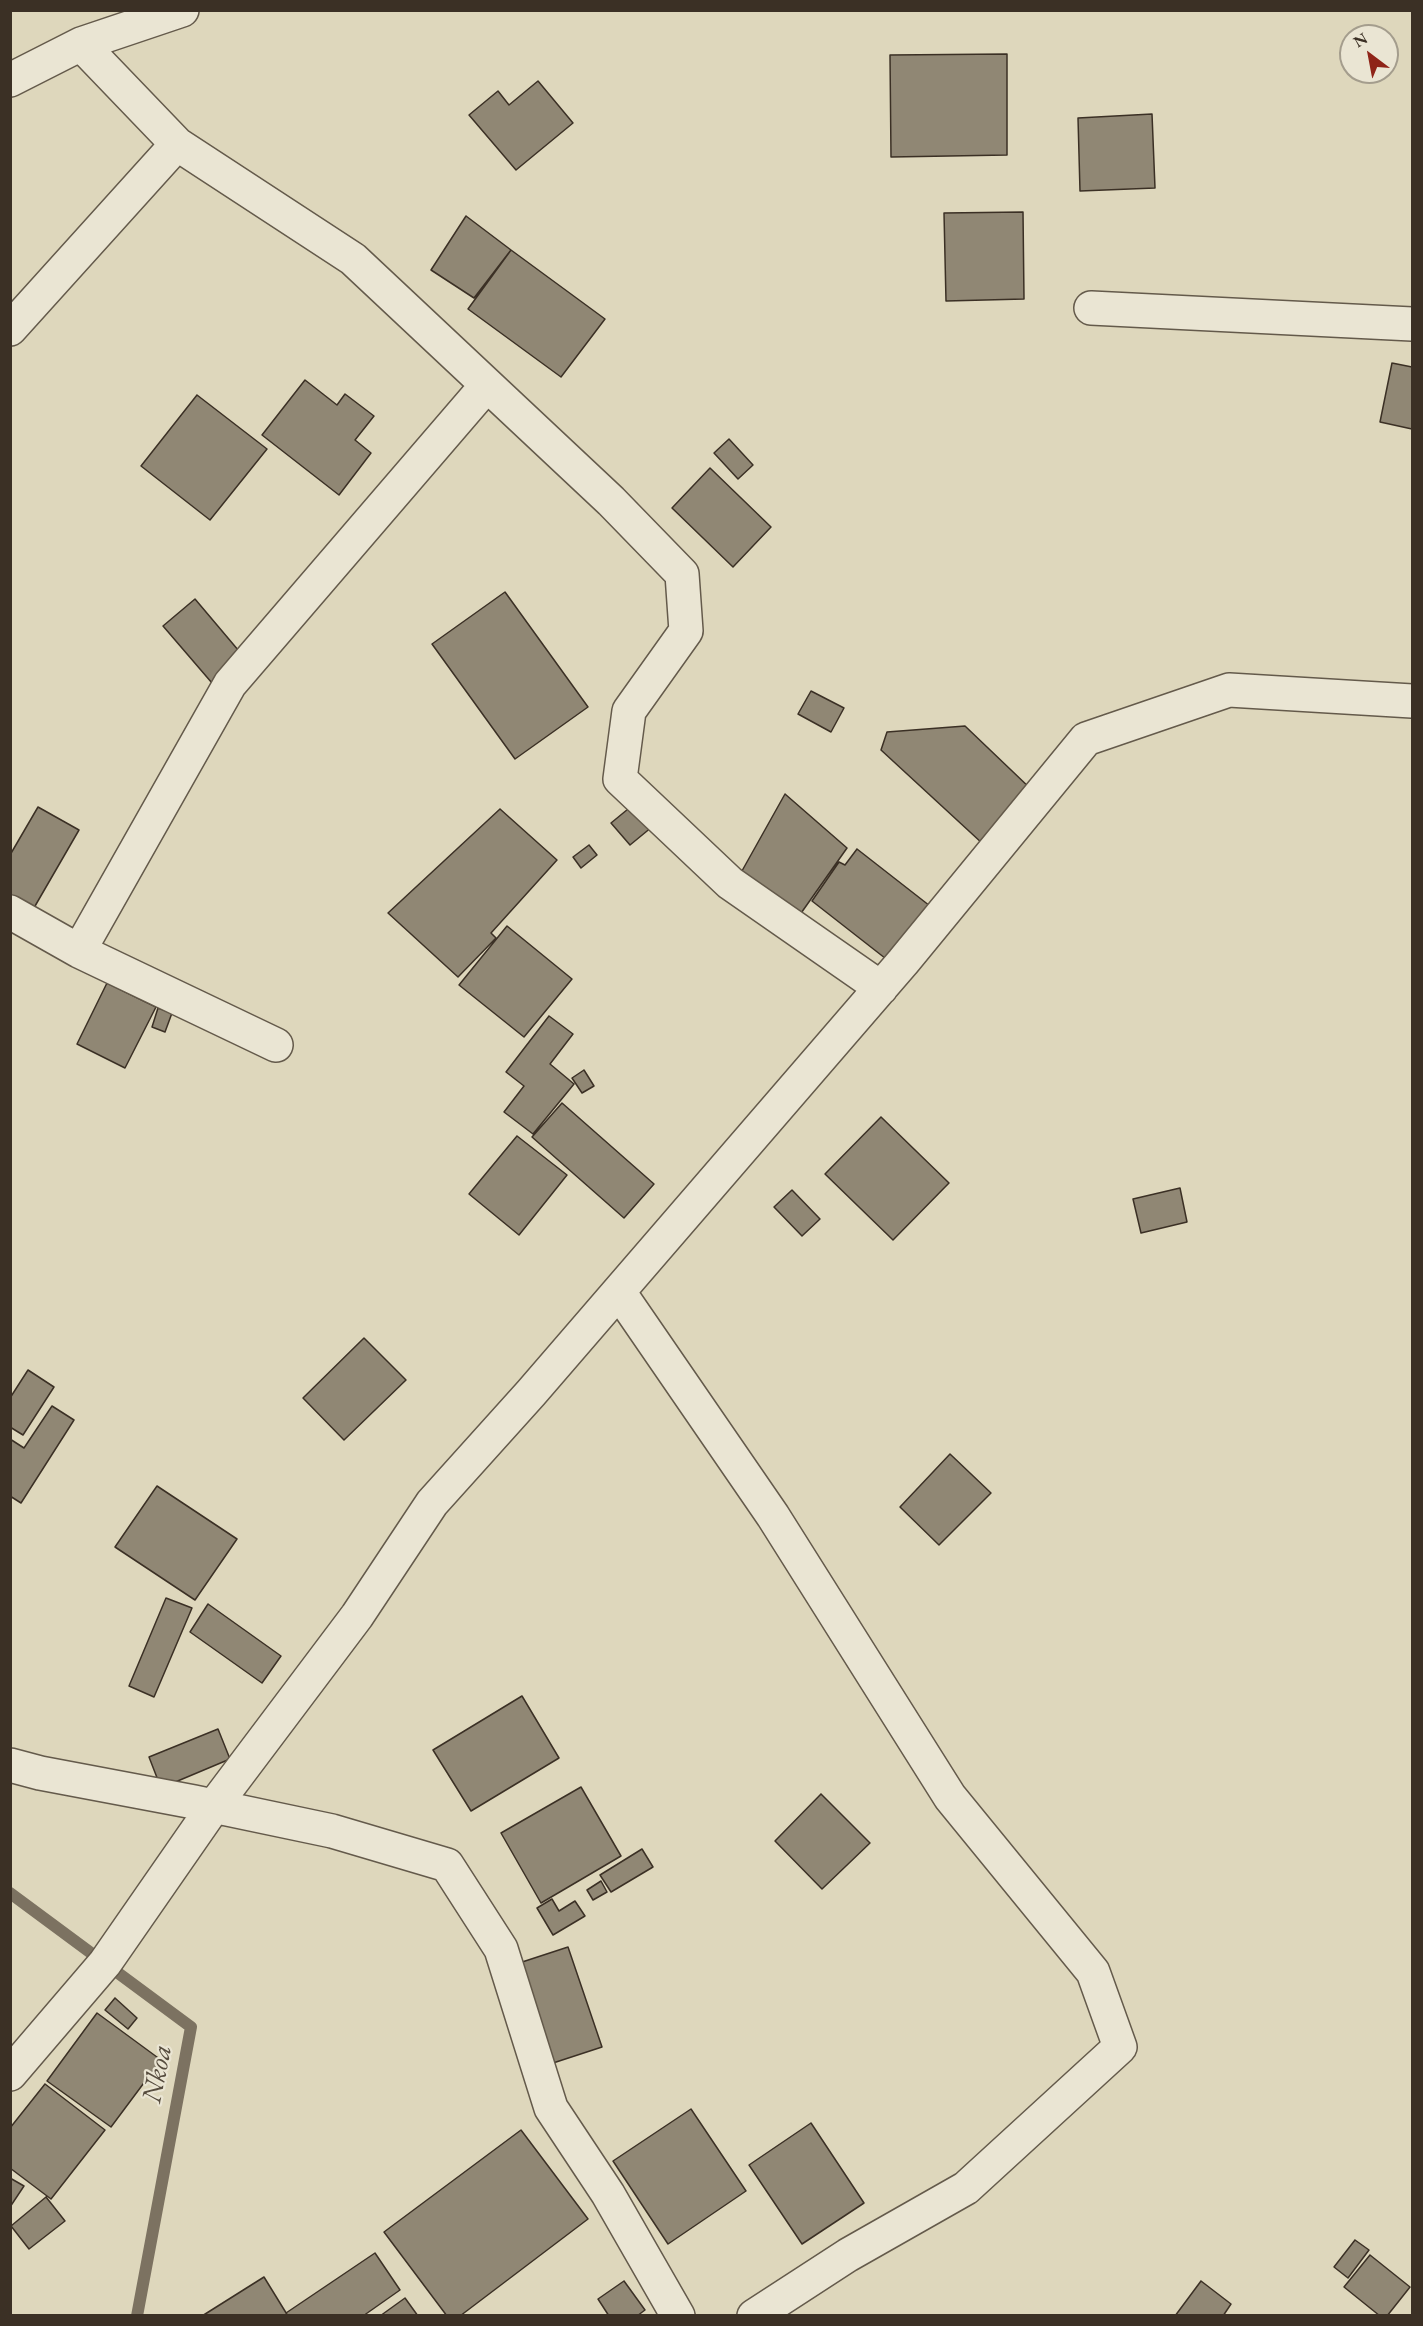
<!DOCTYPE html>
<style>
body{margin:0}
#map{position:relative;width:1423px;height:2326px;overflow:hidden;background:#ded7bc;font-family:"EB Garamond",serif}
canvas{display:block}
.frame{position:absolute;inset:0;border:12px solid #3b3025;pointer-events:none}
.north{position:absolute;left:1339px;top:24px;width:60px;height:60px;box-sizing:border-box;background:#eae5d3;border:2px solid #a49d8d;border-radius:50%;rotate:328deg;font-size:16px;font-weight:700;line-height:24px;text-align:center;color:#3b3025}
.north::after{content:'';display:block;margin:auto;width:21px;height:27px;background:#8f2418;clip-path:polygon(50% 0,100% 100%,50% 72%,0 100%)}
</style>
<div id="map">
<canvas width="1423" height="2326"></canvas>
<div class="frame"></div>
<div class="north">N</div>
</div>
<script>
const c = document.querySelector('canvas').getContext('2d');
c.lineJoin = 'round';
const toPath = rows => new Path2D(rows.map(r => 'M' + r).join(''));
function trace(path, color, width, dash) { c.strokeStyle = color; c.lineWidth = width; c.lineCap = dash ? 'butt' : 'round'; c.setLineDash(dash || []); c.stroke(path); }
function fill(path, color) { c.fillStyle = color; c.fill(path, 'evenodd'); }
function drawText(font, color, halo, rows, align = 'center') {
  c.font = font + ' "EB Garamond",serif'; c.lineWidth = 4.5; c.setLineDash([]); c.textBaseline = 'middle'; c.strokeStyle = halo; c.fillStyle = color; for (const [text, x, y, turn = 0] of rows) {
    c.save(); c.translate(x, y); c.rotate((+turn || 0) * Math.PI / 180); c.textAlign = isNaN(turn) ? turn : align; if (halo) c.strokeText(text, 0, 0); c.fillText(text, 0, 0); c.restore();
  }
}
trace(toPath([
 [10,1893,191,2027,137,2316]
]), '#7c7261', 12);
const building = toPath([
 [1007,54,1007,155,891,157,890,55,1007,54],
 [538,81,573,123,516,170,469,115,498,91,509,105,538,81],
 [1152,114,1155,188,1080,191,1078,118,1152,114],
 [1023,212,1024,299,946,301,944,213,1023,212],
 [466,216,511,250,474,298,431,270,466,216],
 [511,250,605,319,561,377,468,309,511,250],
 [1392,363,1412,367,1412,429,1380,422,1392,363],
 [305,380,337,405,345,394,374,416,355,440,371,453,339,495,262,435,305,380],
 [197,395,267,449,210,520,141,466,197,395],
 [729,439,753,465,738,479,714,453,729,439],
 [710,468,771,527,733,567,672,508,710,468],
 [505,592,588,707,515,759,432,644,505,592],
 [195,599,244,657,212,683,163,626,195,599],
 [811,691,844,708,831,732,798,714,811,691],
 [965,726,1033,791,983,844,881,750,887,732,965,726],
 [785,794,847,848,799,916,738,878,785,794],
 [639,800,658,822,630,845,611,823,639,800],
 [38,807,79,830,31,913,10,901,10,855,38,807],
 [500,809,557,860,491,933,496,938,458,977,388,913,500,809],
 [589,845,597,855,581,868,573,857,589,845],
 [857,849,930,906,890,962,812,901,839,862,845,865,857,849],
 [507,926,572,979,524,1037,459,985,507,926],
 [107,983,156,1007,125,1068,77,1044,107,983],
 [158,1008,172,1013,165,1032,152,1027,158,1008],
 [549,1016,573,1034,550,1064,574,1084,533,1134,504,1112,524,1086,506,1072,549,1016],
 [584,1070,594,1086,582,1093,572,1078,584,1070],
 [562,1103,654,1184,624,1218,532,1137,562,1103],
 [881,1117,949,1183,893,1240,825,1174,881,1117],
 [517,1136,567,1175,519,1235,469,1194,517,1136],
 [1180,1188,1187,1222,1141,1233,1133,1199,1180,1188],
 [792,1190,820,1219,802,1236,774,1207,792,1190],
 [364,1338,406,1380,344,1440,303,1398,364,1338],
 [28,1370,54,1387,23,1435,10,1427,10,1398,28,1370],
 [52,1406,74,1420,21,1503,10,1496,10,1439,24,1448,52,1406],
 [950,1454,991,1493,939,1545,900,1507,950,1454],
 [157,1486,237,1539,195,1600,115,1547,157,1486],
 [166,1598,192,1608,154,1697,129,1686,166,1598],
 [208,1604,281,1656,262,1683,190,1632,208,1604],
 [522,1696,559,1758,471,1811,433,1750,522,1696],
 [218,1729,230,1759,161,1788,149,1757,218,1729],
 [581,1787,621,1856,541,1903,501,1833,581,1787],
 [821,1794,870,1843,822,1889,775,1841,821,1794],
 [642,1849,653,1867,611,1892,600,1875,642,1849],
 [601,1881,607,1892,593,1900,587,1890,601,1881],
 [552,1899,559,1911,575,1901,585,1916,553,1935,537,1908,552,1899],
 [568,1947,602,2047,547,2065,513,1965,568,1947],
 [115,1998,137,2018,128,2029,105,2010,115,1998],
 [97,2013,161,2060,111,2127,47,2081,97,2013],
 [45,2084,105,2130,51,2199,10,2168,10,2128,45,2084],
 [691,2109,746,2191,668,2244,613,2161,691,2109],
 [811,2123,864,2203,802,2244,749,2165,811,2123],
 [521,2130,588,2219,460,2316,447,2316,384,2232,521,2130],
 [10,2178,24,2186,10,2207,10,2178],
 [46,2197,65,2221,29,2249,11,2226,46,2197],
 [1355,2240,1369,2250,1348,2278,1334,2267,1355,2240],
 [375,2253,400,2290,363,2316,288,2316,286,2313,375,2253],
 [1370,2255,1410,2287,1387,2316,1380,2316,1344,2287,1370,2255],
 [264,2277,288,2316,202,2316,264,2277],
 [624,2281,645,2310,637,2316,609,2316,598,2299,624,2281],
 [1201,2281,1231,2304,1223,2316,1175,2316,1201,2281],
 [405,2298,418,2316,380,2316,405,2298]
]);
fill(building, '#908774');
trace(building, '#3b3025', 1.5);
const street = toPath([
 [81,44,177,144,353,259,611,501,682,574,686,631,629,711,620,779,730,883,881,988],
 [10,80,81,44,182,10],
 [1091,308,1412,324],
 [10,329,177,144],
 [10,912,79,951,276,1045],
 [79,951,230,684,487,385],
 [619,1292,773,1516,950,1797,1093,1972,1120,2047,966,2188,848,2255,754,2316],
 [10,1765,40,1773,194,1802,332,1831,447,1865,501,1949,551,2108,608,2194,678,2316],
 [10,2074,105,1963,214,1806,357,1616,432,1503,531,1393,903,962,1086,739,1229,690,1412,701]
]);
trace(street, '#645a4b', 36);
trace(street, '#eae5d3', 33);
drawText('italic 28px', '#564c3e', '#eae5d3', [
 ["Nkoa",158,2074,-79]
]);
</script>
